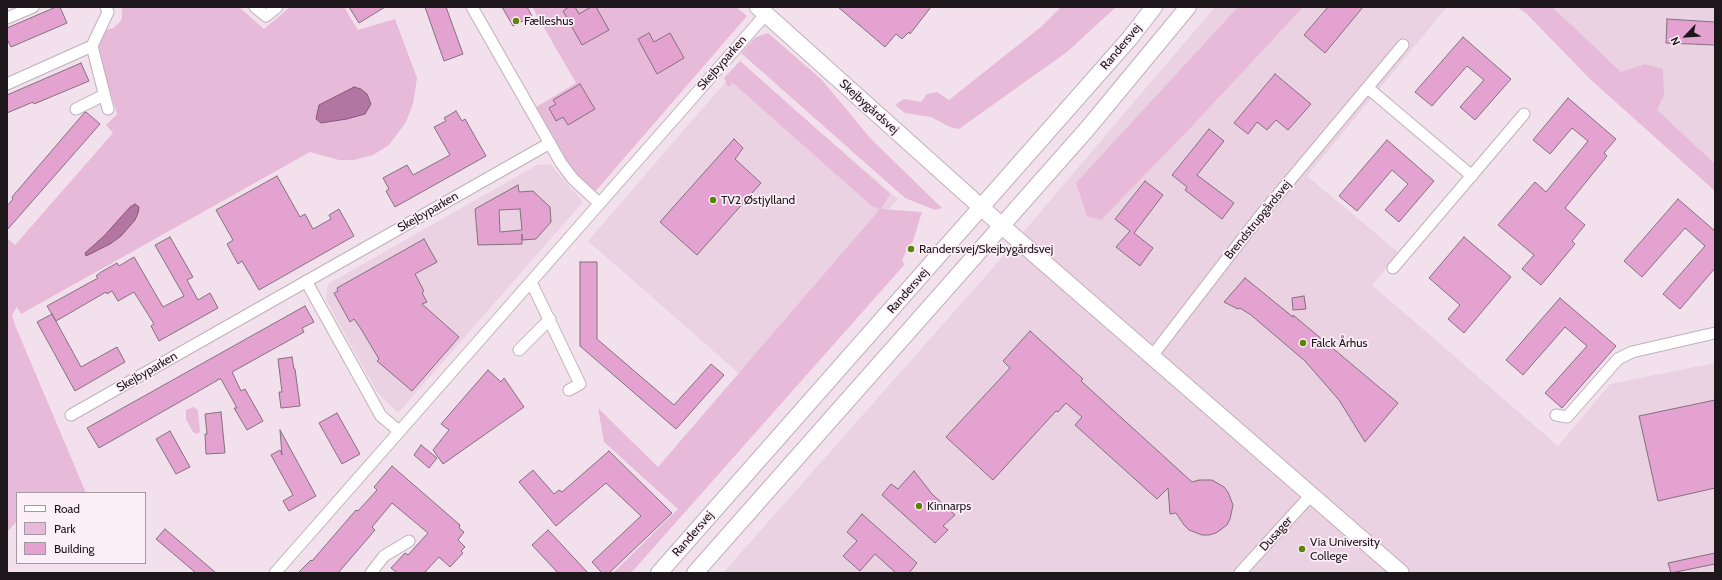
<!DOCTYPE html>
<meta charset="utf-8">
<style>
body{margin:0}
#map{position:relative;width:1722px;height:580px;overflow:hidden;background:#f2e0ec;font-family:Cabin,sans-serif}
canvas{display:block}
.frame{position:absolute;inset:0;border:8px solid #1d171b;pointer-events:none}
.legend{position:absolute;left:16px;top:492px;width:130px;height:72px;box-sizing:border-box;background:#fdeff8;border:1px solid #a399a0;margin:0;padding:5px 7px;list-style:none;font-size:12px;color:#1d171b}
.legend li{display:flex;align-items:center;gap:8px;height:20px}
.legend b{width:20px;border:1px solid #a399a0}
.north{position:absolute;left:1666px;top:16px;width:40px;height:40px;-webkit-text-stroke:3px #fdeff8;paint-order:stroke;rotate:245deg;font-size:11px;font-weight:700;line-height:16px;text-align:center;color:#1d171b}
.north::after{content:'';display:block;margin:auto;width:14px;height:18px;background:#1d171b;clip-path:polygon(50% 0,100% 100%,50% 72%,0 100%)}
</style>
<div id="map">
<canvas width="1722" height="580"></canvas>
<div class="frame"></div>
<ul class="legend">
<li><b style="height:5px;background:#fff"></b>Road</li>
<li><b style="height:11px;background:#e7bad9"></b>Park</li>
<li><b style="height:11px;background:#e3a2d0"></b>Building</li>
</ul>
<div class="north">N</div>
</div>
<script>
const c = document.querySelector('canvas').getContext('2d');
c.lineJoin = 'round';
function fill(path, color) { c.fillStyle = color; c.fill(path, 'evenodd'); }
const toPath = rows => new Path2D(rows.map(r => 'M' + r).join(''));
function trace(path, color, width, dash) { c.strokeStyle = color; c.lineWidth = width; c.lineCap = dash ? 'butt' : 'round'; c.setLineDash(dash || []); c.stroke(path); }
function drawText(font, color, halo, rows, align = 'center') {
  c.font = font + ' Cabin,sans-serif'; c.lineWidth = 3.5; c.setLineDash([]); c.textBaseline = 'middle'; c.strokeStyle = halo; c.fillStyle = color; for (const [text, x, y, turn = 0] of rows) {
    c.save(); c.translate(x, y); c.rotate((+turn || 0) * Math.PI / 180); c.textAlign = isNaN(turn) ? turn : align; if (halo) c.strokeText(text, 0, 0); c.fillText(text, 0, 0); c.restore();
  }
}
fill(toPath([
 [1215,7,1447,7,1307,176,1399,253,1372,285,1558,446,1610,384,1715,363,1715,573,723,573,990,271],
 [1517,7,1715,7,1715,191,1590,79,1526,13],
 [741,64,898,199,743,377,588,241],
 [550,164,583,202,398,413,377,392,326,300,328,284,537,165]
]), '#ebd2e3');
fill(toPath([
 [122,7,239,7,264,29,290,7,344,7,358,30,395,19,417,78,413,104,406,122,389,145,373,155,354,160,339,160,310,152,21,314,17,307,12,315,15,325,86,493,17,493,17,521,7,532,7,238,15,245,113,133,106,125,117,114,96,47,104,31,113,28,120,22,122,18],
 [532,7,736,7,747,16,594,193,564,162,533,109,576,83],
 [1061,7,1116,7,1067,52,959,129,950,127,931,117,905,113,895,105,904,99,921,102,927,94,937,92,949,100,1042,26],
 [1238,7,1303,7,1195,123,1101,220,1087,216,1076,183],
 [1517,7,1552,7,1621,72,1645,64,1663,69,1664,95,1657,110,1715,164,1715,191,1590,79,1526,13],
 [768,33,822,80,871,139,942,208,935,210,905,198,741,53,756,37],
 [740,61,890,194,881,209,922,212,913,241,907,249,902,261,905,264,631,573,613,573,678,509,604,442,598,408,658,467,880,209,873,207,733,83,728,87,724,78],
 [193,407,198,410,200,432,197,434,193,432,186,419,186,410]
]), '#e7bad9');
const water = toPath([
 [354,87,361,89,367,94,371,104,365,114,347,119,321,123,316,119,319,105,354,87],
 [135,204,139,207,138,213,135,220,121,236,110,244,86,256,85,253,104,236,130,207,135,204]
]);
fill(water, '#b375a1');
trace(water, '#865979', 1);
const building = toPath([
 [56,7,60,7,67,23,11,47,7,39,7,28,56,7],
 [349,7,385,7,359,23,349,7],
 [425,7,446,7,463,54,444,61,425,7],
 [502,7,527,7,532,16,513,26,502,7],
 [569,7,575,7,579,14,591,7,596,7,609,30,582,45,563,11,569,7],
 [838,7,931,7,910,34,909,32,902,39,896,34,885,47,838,7],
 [1328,7,1363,7,1325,53,1304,35,1328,7],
 [1667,19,1715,22,1715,45,1666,43,1667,19],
 [649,33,654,42,670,33,684,58,657,74,638,39,649,33],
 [1463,37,1511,79,1475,120,1460,107,1484,80,1467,66,1432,106,1415,92,1463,37],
 [81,63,89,81,34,104,33,102,7,113,7,95,81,63],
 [1275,74,1311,104,1288,130,1276,120,1267,130,1257,122,1248,134,1234,123,1275,74],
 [580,84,595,109,568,125,563,117,556,121,549,108,556,104,553,100,580,84],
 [1568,98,1616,139,1604,153,1607,156,1565,208,1585,225,1572,241,1575,244,1541,285,1522,269,1534,255,1498,225,1535,182,1546,192,1588,141,1572,128,1550,154,1533,140,1568,98],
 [456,111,462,121,465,119,486,156,395,207,386,191,389,189,383,178,407,165,413,175,450,155,434,127,446,121,444,118,456,111],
 [85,112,86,112,100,124,7,230,7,206,13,199,12,197,85,112],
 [1209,129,1224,141,1197,175,1234,203,1222,219,1185,190,1187,187,1172,175,1209,129],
 [734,139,743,148,735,159,761,183,697,255,660,222,734,139],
 [1387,140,1434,181,1399,222,1385,210,1408,184,1392,170,1357,211,1339,196,1387,140],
 [277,176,300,217,305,214,313,229,331,219,329,215,339,209,354,236,259,290,242,261,238,264,227,244,233,240,216,210,277,176],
 [1145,181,1163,195,1134,233,1153,248,1140,266,1116,247,1130,231,1115,219,1145,181],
 [518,185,519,192,533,191,550,207,551,222,536,239,522,240,522,234,522,244,478,245,475,209,518,185],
 [520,209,522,230,500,232,499,210,520,209],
 [1678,199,1715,231,1715,268,1680,309,1663,294,1705,246,1685,228,1642,277,1624,261,1678,199],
 [170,237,193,277,187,280,198,300,210,293,218,308,159,341,151,326,154,324,134,292,118,301,112,291,107,294,106,292,56,321,47,306,98,278,96,276,101,272,117,263,119,266,134,257,163,307,184,296,155,245,170,237],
 [1464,237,1511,277,1464,333,1448,319,1460,305,1429,278,1464,237],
 [424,239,437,262,415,274,424,291,422,293,427,302,422,304,459,337,412,391,377,361,379,359,361,329,354,319,350,322,334,293,338,291,337,288,424,239],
 [580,262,597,262,597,339,674,405,711,364,724,375,676,429,580,346,580,262],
 [1245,278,1293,317,1293,315,1398,403,1365,442,1339,400,1305,361,1251,315,1240,308,1238,309,1224,302,1245,278],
 [1304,296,1306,309,1293,310,1292,298,1304,296],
 [1560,298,1616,346,1562,408,1545,393,1587,346,1565,327,1523,375,1506,360,1560,298],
 [305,306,314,322,302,328,304,332,232,372,241,391,245,389,263,421,247,430,234,408,237,408,221,379,218,379,218,380,99,448,87,428,305,306],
 [52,314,81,367,117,347,125,362,75,391,37,322,52,314],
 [1030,331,1083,379,1081,381,1192,482,1199,480,1212,480,1224,487,1228,492,1233,505,1230,519,1227,525,1216,533,1209,535,1202,535,1189,530,1184,525,1176,513,1170,514,1168,488,1157,499,1075,425,1082,417,1066,403,1058,412,1056,411,993,480,946,437,1010,368,1003,361,1030,331],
 [292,357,294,369,295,369,300,406,281,408,279,392,282,392,278,359,292,357],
 [488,370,501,382,504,378,524,407,443,464,433,450,449,430,441,424,488,370],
 [1715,400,1715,488,1658,501,1639,416,1715,400],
 [221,412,225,453,206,454,205,434,207,434,205,414,221,412],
 [337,413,360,454,342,464,319,423,337,413],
 [280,430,316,496,289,511,283,501,293,495,271,455,280,450,282,455,280,430],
 [170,431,190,467,176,474,156,439,170,431],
 [421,445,437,458,429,468,414,455,421,445],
 [609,451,672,513,609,573,602,573,592,562,641,516,606,483,556,526,519,482,533,470,554,494,559,490,562,492,609,451],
 [392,466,460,525,459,528,464,532,458,540,465,547,461,551,463,553,450,567,439,557,424,573,397,573,391,568,405,553,408,555,428,533,392,503,372,527,375,530,338,573,298,573,311,560,312,561,356,510,358,511,377,490,374,487,392,466],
 [914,471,932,494,955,515,943,526,948,530,935,543,882,495,891,484,898,489,914,471],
 [862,514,917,563,909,573,896,573,875,554,860,571,843,556,857,541,847,532,862,514],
 [165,529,216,573,196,573,156,539,165,529],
 [548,530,588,573,558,573,532,545,548,530],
 [1715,553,1715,564,1671,573,1668,563,1715,553]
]);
fill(building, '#e3a2d0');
trace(building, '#82727c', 1);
const street = toPath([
 [106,7,108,12,92,46,108,109],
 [255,7,266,16,277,7],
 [472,7,561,163,573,179,599,203],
 [7,18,33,7],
 [7,84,92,46],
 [1368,88,1472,176],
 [76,109,104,95],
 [1393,268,1524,114],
 [306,281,381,416,399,431],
 [531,282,580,384,569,390],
 [519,350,550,319],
 [1152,356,1260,216,1403,45],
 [71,415,550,143],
 [1556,415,1567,417,1618,359,1632,352,1715,333],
 [275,573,766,14],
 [371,573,384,556,409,541],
 [1240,573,1311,495]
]);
const secondary = toPath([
 [758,7,1002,226,1401,573],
 [659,573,1130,38,1154,7],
 [695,573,1088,128,1188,7]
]);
trace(street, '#c1b0bb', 13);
trace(secondary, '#c1b0bb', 18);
trace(street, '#fff', 11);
trace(secondary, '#fff', 16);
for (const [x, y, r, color] of [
 [516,21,4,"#5c840a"],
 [713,200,4,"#5c840a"],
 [911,249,4,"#5c840a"],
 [1303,343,4,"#5c840a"],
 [919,506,4,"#5c840a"],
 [1302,549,4,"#5c840a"]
]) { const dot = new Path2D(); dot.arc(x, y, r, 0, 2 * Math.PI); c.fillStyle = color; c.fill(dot); trace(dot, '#fdeff8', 1.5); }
drawText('12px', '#1d171b', '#fdeff8', [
 ["Fælleshus",524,21],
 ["TV2 Østjylland",721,200],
 ["Randersvej/Skejbygårdsvej",919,249],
 ["Falck Århus",1311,343],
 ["Kinnarps",927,506],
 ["Via University",1310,542],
 ["College",1310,556]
], 'left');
drawText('12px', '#1d171b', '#fdeff8', [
 ["Randersvej",1121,47,-50],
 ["Skejbyparken",722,63,-49],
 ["Skejbygårdsvej",869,107,42],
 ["Skejbyparken",428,212,-30],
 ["Brendstrupgårdsvej",1258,220,-51],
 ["Randersvej",908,291,-49],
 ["Skejbyparken",147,372,-30],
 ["Randersvej",693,534,-49],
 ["Dusager",1276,534,-48]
]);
</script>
